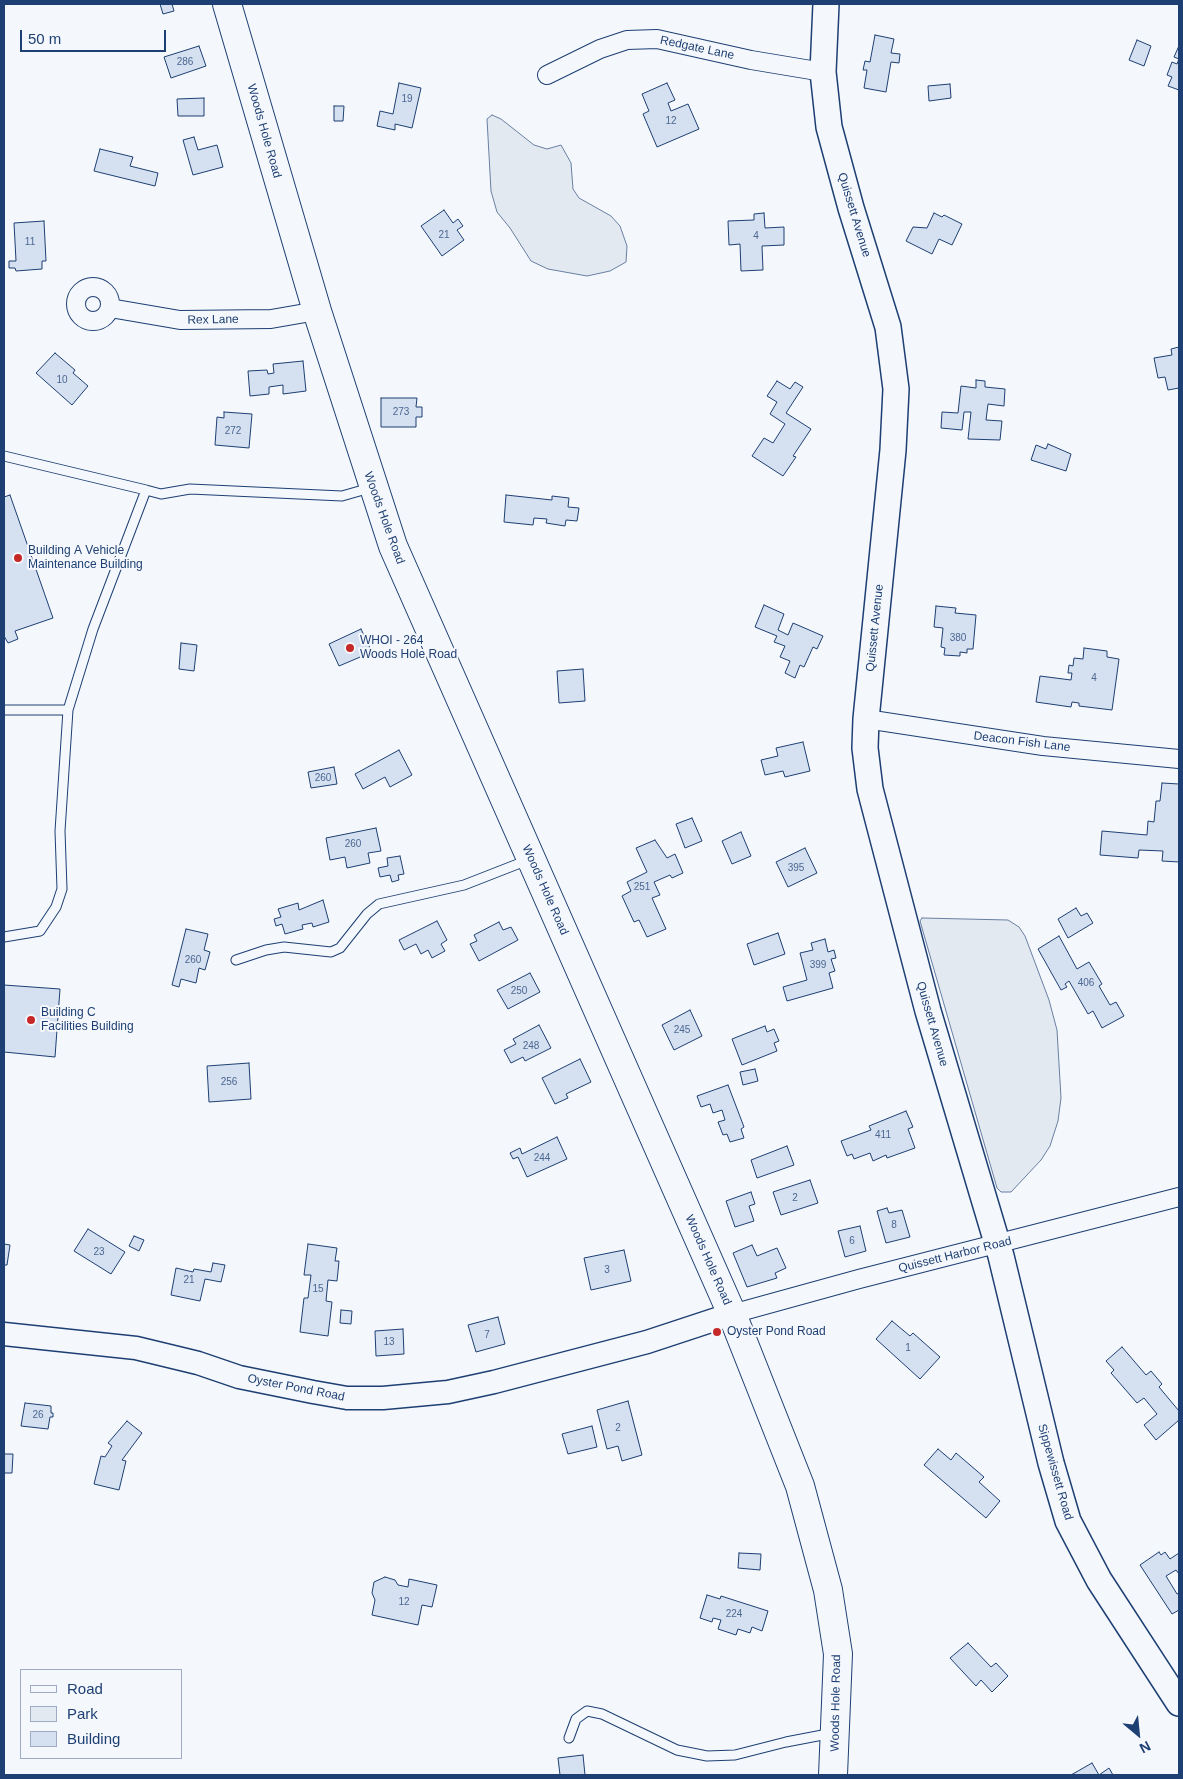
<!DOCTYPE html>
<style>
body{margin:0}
#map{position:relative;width:1183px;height:1779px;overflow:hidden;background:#f4f7fb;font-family:Arial,sans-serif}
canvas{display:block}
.frame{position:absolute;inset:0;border:5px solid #1d3f73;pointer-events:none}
.legend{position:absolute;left:20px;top:1669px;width:162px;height:90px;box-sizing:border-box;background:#f4f7fb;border:1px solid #9eadc5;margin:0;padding:6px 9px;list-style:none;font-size:15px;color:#1d3f73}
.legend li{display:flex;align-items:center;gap:10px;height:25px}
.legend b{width:25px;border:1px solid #9eadc5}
.north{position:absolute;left:1113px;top:1709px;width:50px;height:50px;-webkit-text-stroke:4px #f4f7fb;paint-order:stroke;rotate:152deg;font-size:14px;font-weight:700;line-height:20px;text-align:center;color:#1d3f73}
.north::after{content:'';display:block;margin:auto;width:18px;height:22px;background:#1d3f73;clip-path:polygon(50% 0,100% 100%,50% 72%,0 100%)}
.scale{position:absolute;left:20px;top:30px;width:146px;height:22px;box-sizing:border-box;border:2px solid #1d3f73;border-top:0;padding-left:6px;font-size:15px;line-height:18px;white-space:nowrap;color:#1d3f73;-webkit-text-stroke:4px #f4f7fb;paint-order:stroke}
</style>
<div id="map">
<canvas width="1183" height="1779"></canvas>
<div class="frame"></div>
<ul class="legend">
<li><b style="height:6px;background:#f4f7fb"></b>Road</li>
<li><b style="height:14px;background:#e3e9f0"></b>Park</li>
<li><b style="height:14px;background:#d5e0f0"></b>Building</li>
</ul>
<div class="north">N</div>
<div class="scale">50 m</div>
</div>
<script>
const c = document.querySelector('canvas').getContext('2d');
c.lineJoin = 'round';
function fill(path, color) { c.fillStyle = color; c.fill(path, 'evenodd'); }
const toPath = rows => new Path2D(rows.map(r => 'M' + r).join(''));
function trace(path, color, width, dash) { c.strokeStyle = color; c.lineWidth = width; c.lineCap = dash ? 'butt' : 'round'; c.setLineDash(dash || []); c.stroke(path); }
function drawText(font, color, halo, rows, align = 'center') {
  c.font = font + ' Arial,sans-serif'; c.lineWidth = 4; c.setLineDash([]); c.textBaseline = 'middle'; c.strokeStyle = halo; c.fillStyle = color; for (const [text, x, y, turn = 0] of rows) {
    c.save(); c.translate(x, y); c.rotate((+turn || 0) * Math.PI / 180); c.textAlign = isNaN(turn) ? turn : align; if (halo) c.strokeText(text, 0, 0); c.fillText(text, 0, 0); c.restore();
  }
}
const green = toPath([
 [492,115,501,119,534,145,547,149,561,145,571,163,573,189,579,198,611,216,620,226,627,246,626,262,610,271,587,276,548,269,531,261,510,228,497,212,491,191,487,119,492,115],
 [922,918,1008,920,1019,927,1025,936,1049,1000,1057,1030,1061,1098,1058,1121,1050,1146,1041,1160,1011,1192,1001,1192,997,1188,920,921,922,918]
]);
fill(green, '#e3e9f0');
trace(green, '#687fa3', 1);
const building = toPath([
 [160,4,172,4,174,11,163,14,160,4],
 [875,35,894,39,891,53,900,54,899,63,891,62,886,92,864,88,867,70,863,70,865,61,870,62,875,35],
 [1137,40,1151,46,1144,66,1129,60,1137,40],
 [199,46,206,66,171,78,164,57,199,46],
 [1178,48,1179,48,1179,90,1168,86,1172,77,1167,75,1172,62,1177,64,1179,59,1174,57,1178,48],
 [399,83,421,88,412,128,395,124,395,130,377,126,380,111,393,114,399,83],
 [667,83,675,100,668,103,671,111,688,104,699,129,657,147,643,114,649,111,642,94,667,83],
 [950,84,951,98,929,101,928,86,950,84],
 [204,98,204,116,178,116,177,99,204,98],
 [334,106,344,106,343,121,334,121,334,106],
 [194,137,198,150,217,145,223,167,193,175,183,140,194,137],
 [100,149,133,157,130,166,158,173,155,186,94,171,100,149],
 [444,210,453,223,458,219,463,226,457,230,464,240,442,256,421,226,444,210],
 [764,213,765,228,784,227,784,245,762,246,763,270,741,271,740,244,729,245,728,221,754,220,754,214,764,213],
 [934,213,942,217,944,215,962,224,952,245,939,239,932,254,906,241,913,227,927,228,934,213],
 [44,221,46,261,42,261,42,269,16,271,15,268,9,268,9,261,16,261,14,223,44,221],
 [1179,347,1179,388,1168,390,1165,377,1158,378,1154,358,1172,355,1171,349,1179,347],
 [55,353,75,370,73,373,88,386,72,405,36,373,55,353],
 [303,361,306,391,283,394,283,385,269,387,269,394,250,396,248,371,267,370,268,374,274,373,273,364,303,361],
 [976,380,985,381,985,387,1005,389,1004,406,988,404,986,420,1002,421,1000,440,968,439,971,412,964,412,962,430,941,428,942,412,958,413,961,386,976,388,976,380],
 [777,381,790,389,795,382,803,387,786,413,811,429,793,456,796,457,783,476,752,456,764,438,773,443,785,424,770,414,777,402,767,396,777,381],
 [381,398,417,398,416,407,422,407,422,417,416,417,416,427,381,427,381,398],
 [224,412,252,414,249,448,215,445,217,417,224,418,224,412],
 [1048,444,1071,454,1066,471,1031,460,1036,445,1046,449,1048,444],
 [10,495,53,618,15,631,18,639,8,643,4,636,4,497,10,495],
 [506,495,552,500,552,496,569,498,568,507,579,508,577,521,566,520,565,526,546,523,547,519,534,518,533,525,504,522,506,495],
 [764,605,784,614,778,630,788,635,793,623,823,636,817,649,813,647,804,667,800,665,795,678,785,673,790,661,780,657,785,646,774,642,777,636,755,627,764,605],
 [936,606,956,608,955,613,976,615,973,649,967,649,967,653,960,652,960,656,944,655,945,648,941,647,943,628,934,627,936,606],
 [361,629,372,652,339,666,329,644,361,629],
 [181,643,197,645,194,671,179,669,181,643],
 [1084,648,1107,651,1107,657,1119,659,1112,710,1079,706,1079,703,1072,702,1071,707,1036,702,1040,676,1071,680,1072,673,1068,673,1069,665,1073,666,1074,658,1083,659,1084,648],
 [583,669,585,701,559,703,557,671,583,669],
 [803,742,810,771,785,777,783,771,765,775,761,760,778,756,776,748,803,742],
 [399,750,412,775,390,787,385,777,363,789,355,774,399,750],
 [334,767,337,784,311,788,308,772,334,767],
 [1162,783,1179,784,1179,862,1162,861,1163,851,1139,850,1138,858,1100,855,1102,831,1147,835,1148,821,1154,822,1156,801,1160,801,1162,783],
 [692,818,702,841,685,848,676,824,692,818],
 [376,828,381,851,368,853,370,863,347,868,345,857,330,860,326,838,376,828],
 [741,832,751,856,732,864,722,841,741,832],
 [655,840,667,858,675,854,683,873,672,878,670,875,654,882,660,895,652,898,666,929,647,937,639,920,634,922,622,896,631,891,627,882,647,872,636,848,655,840],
 [805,848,817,873,788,887,776,862,805,848],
 [400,856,404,874,398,875,399,880,392,882,390,875,380,877,378,868,388,866,387,858,400,856],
 [323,900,329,922,313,927,312,923,302,925,303,929,285,934,282,924,276,926,274,919,281,917,278,909,298,903,299,910,323,900],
 [1076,908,1081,916,1087,913,1093,923,1068,938,1058,919,1076,908],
 [437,921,447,940,441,944,445,951,432,958,428,950,421,954,416,944,404,950,399,940,437,921],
 [499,922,503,930,511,927,518,940,479,961,470,944,477,941,474,935,499,922],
 [186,929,208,934,204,950,210,952,205,970,199,968,196,983,181,979,179,987,172,985,186,929],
 [778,933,785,954,754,965,747,944,778,933],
 [1059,936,1077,969,1089,962,1102,984,1099,986,1110,1005,1116,1002,1124,1016,1102,1028,1093,1011,1088,1014,1069,981,1065,984,1067,987,1061,990,1038,949,1059,936],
 [825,939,828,952,834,950,836,958,831,959,835,971,829,973,833,988,787,1001,783,987,807,980,800,953,813,950,811,943,825,939],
 [530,973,540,992,508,1009,497,990,530,973],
 [4,985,60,989,55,1057,4,1052,4,985],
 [690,1010,702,1036,674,1050,662,1025,690,1010],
 [539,1025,551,1048,525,1061,523,1057,511,1063,504,1050,516,1044,513,1039,539,1025],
 [765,1026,767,1032,774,1029,779,1041,774,1043,777,1051,742,1065,732,1039,765,1026],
 [580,1059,591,1082,566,1094,568,1098,555,1104,542,1078,580,1059],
 [249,1063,251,1099,209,1102,207,1066,249,1063],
 [755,1069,758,1081,743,1085,740,1072,755,1069],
 [728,1085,744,1127,741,1129,744,1138,730,1142,727,1134,723,1135,718,1122,725,1120,722,1110,713,1113,710,1104,701,1107,697,1096,728,1085],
 [906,1111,913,1127,908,1129,915,1148,887,1158,886,1155,873,1161,870,1153,854,1159,852,1154,847,1156,841,1141,871,1130,869,1126,906,1111],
 [557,1137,567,1159,527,1177,518,1157,513,1159,510,1153,520,1148,522,1154,557,1137],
 [787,1146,794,1165,757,1178,751,1160,787,1146],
 [810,1180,818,1203,781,1215,773,1192,810,1180],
 [751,1192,755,1204,749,1206,754,1221,735,1227,726,1201,751,1192],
 [887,1208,889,1213,902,1210,910,1237,886,1243,877,1211,887,1208],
 [860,1226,866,1251,845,1257,838,1231,860,1226],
 [88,1229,125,1252,111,1274,74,1251,88,1229],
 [134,1236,144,1240,139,1251,129,1246,134,1236],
 [4,1244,10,1245,7,1265,4,1265,4,1244],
 [308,1244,337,1248,335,1261,339,1261,337,1281,328,1280,326,1301,332,1302,328,1336,300,1332,304,1298,308,1298,311,1275,304,1275,308,1244],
 [752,1245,757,1256,777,1248,786,1268,775,1273,777,1278,747,1287,733,1253,752,1245],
 [624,1250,631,1281,591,1290,584,1258,624,1250],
 [213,1263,225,1265,221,1282,205,1279,200,1301,171,1295,176,1268,193,1272,194,1269,211,1272,213,1263],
 [341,1310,352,1311,351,1324,340,1323,341,1310],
 [498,1317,505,1344,476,1352,468,1325,498,1317],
 [892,1321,910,1336,913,1333,940,1357,920,1379,876,1339,892,1321],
 [403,1329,404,1354,376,1356,375,1331,403,1329],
 [1122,1347,1146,1375,1151,1371,1162,1384,1159,1387,1179,1411,1179,1420,1156,1440,1144,1425,1157,1414,1144,1398,1137,1403,1111,1373,1114,1370,1106,1361,1122,1347],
 [628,1401,642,1455,622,1461,618,1446,607,1449,597,1410,628,1401],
 [25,1403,51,1406,51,1413,53,1413,53,1417,50,1417,48,1429,21,1426,25,1403],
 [127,1421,142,1433,122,1460,126,1461,119,1490,94,1484,101,1456,105,1457,112,1446,108,1443,127,1421],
 [592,1426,597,1447,568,1454,562,1434,592,1426],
 [938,1449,951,1460,956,1453,984,1477,979,1482,1000,1501,986,1518,924,1465,938,1449],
 [4,1454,13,1454,12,1473,4,1473,4,1454],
 [1159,1552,1161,1555,1165,1552,1170,1559,1179,1553,1179,1574,1176,1570,1166,1576,1177,1594,1179,1593,1179,1610,1172,1614,1140,1565,1159,1552],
 [739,1553,761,1554,760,1570,738,1568,739,1553],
 [385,1577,395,1580,398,1585,408,1587,409,1579,437,1585,432,1607,422,1605,418,1625,372,1615,375,1600,372,1593,374,1582,385,1577],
 [707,1595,720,1599,721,1596,768,1611,762,1631,752,1627,750,1633,738,1629,736,1635,718,1629,721,1620,713,1618,712,1622,700,1618,707,1595],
 [968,1643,991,1667,996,1663,1008,1676,992,1692,981,1680,976,1686,950,1658,968,1643],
 [583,1755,585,1775,560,1775,558,1758,583,1755],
 [1092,1763,1099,1775,1109,1768,1113,1775,1071,1775,1092,1763]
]);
fill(building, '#d5e0f0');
trace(building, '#1d3f73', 1);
const service = toPath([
 [4,456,146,490,93,629,68,710,4,710],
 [146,490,161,494,190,489,342,496,370,488],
 [4,937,40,931,56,907,62,889,60,831,68,710],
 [236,960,266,950,284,947,331,952,340,948,367,914,379,904,464,885,528,860],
 [569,1738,576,1719,587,1711,602,1714,677,1750,707,1756,735,1755,786,1742,833,1733]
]);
const minor = toPath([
 [547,75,600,49,627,40,657,39,751,60,823,72],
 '76 304a17 17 0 1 1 34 0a17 17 0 1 1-34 0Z',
 [110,308,180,320,271,319,317,311],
 [866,719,1043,746,1179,759],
 [732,1314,859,1279,1179,1197]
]);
const tertiary = toPath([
 [4,1334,136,1348,198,1363,239,1377,313,1392,347,1398,383,1398,448,1392,494,1382,647,1342,732,1314]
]);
const secondary = toPath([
 [826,4,823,72,829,127,851,208,888,327,896,389,893,450,866,719,865,748,870,789,928,1011,1001,1256,1051,1463,1068,1521,1099,1580,1179,1703]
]);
const trunk = toPath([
 [227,4,317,311,393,546,732,1314,800,1486,828,1590,838,1654,833,1775]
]);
trace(service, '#1d3f73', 11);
trace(minor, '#1d3f73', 20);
trace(tertiary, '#1d3f73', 25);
trace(secondary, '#1d3f73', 28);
trace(trunk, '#1d3f73', 30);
trace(service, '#f4f7fb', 9);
trace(minor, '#f4f7fb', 18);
trace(tertiary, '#f4f7fb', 22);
trace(secondary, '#f4f7fb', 25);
trace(trunk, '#f4f7fb', 28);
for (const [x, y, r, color] of [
 [18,558,5,"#c62828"],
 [350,648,5,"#c62828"],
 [31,1020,5,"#c62828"],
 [717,1332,5,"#c62828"]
]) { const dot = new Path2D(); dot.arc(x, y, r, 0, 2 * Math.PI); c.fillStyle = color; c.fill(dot); trace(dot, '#f4f7fb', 2); }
drawText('10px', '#4b6792', null, [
 ["286",185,62],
 ["19",407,99],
 ["12",671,121],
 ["21",444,235],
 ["4",756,236],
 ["11",30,242],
 ["10",62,380],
 ["273",401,412],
 ["272",233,431],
 ["380",958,638],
 ["4",1094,678],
 ["260",323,778],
 ["260",353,844],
 ["395",796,868],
 ["251",642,887],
 ["260",193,960],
 ["399",818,965],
 ["406",1086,983],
 ["250",519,991],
 ["245",682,1030],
 ["248",531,1046],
 ["256",229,1082],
 ["411",883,1135],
 ["244",542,1158],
 ["2",795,1198],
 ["8",894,1225],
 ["6",852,1241],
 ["23",99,1252],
 ["3",607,1270],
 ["21",189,1280],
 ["15",318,1289],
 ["7",487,1335],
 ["13",389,1342],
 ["1",908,1348],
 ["26",38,1415],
 ["2",618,1428],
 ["12",404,1602],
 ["224",734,1614]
]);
drawText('12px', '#1d3f73', '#f4f7fb', [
 ["Redgate Lane",697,48,12],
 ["Woods Hole Road",264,131,74],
 ["Quissett Avenue",854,215,73],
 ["Rex Lane",213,320,-1],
 ["Woods Hole Road",384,518,70],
 ["Quissett Avenue",875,628,-84],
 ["Deacon Fish Lane",1022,742,7],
 ["Woods Hole Road",545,890,66],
 ["Quissett Avenue",932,1024,74],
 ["Quissett Harbor Road",955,1255,-14],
 ["Woods Hole Road",708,1260,66],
 ["Oyster Pond Road",296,1388,11],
 ["Sippewissett Road",1055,1472,74],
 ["Woods Hole Road",836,1703,-89]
]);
drawText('12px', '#1d3f73', '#f4f7fb', [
 ["Building A Vehicle",28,551],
 ["Maintenance Building",28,565],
 ["WHOI - 264",360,641],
 ["Woods Hole Road",360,655],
 ["Building C",41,1013],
 ["Facilities Building",41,1027],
 ["Oyster Pond Road",727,1332]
], 'left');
</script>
